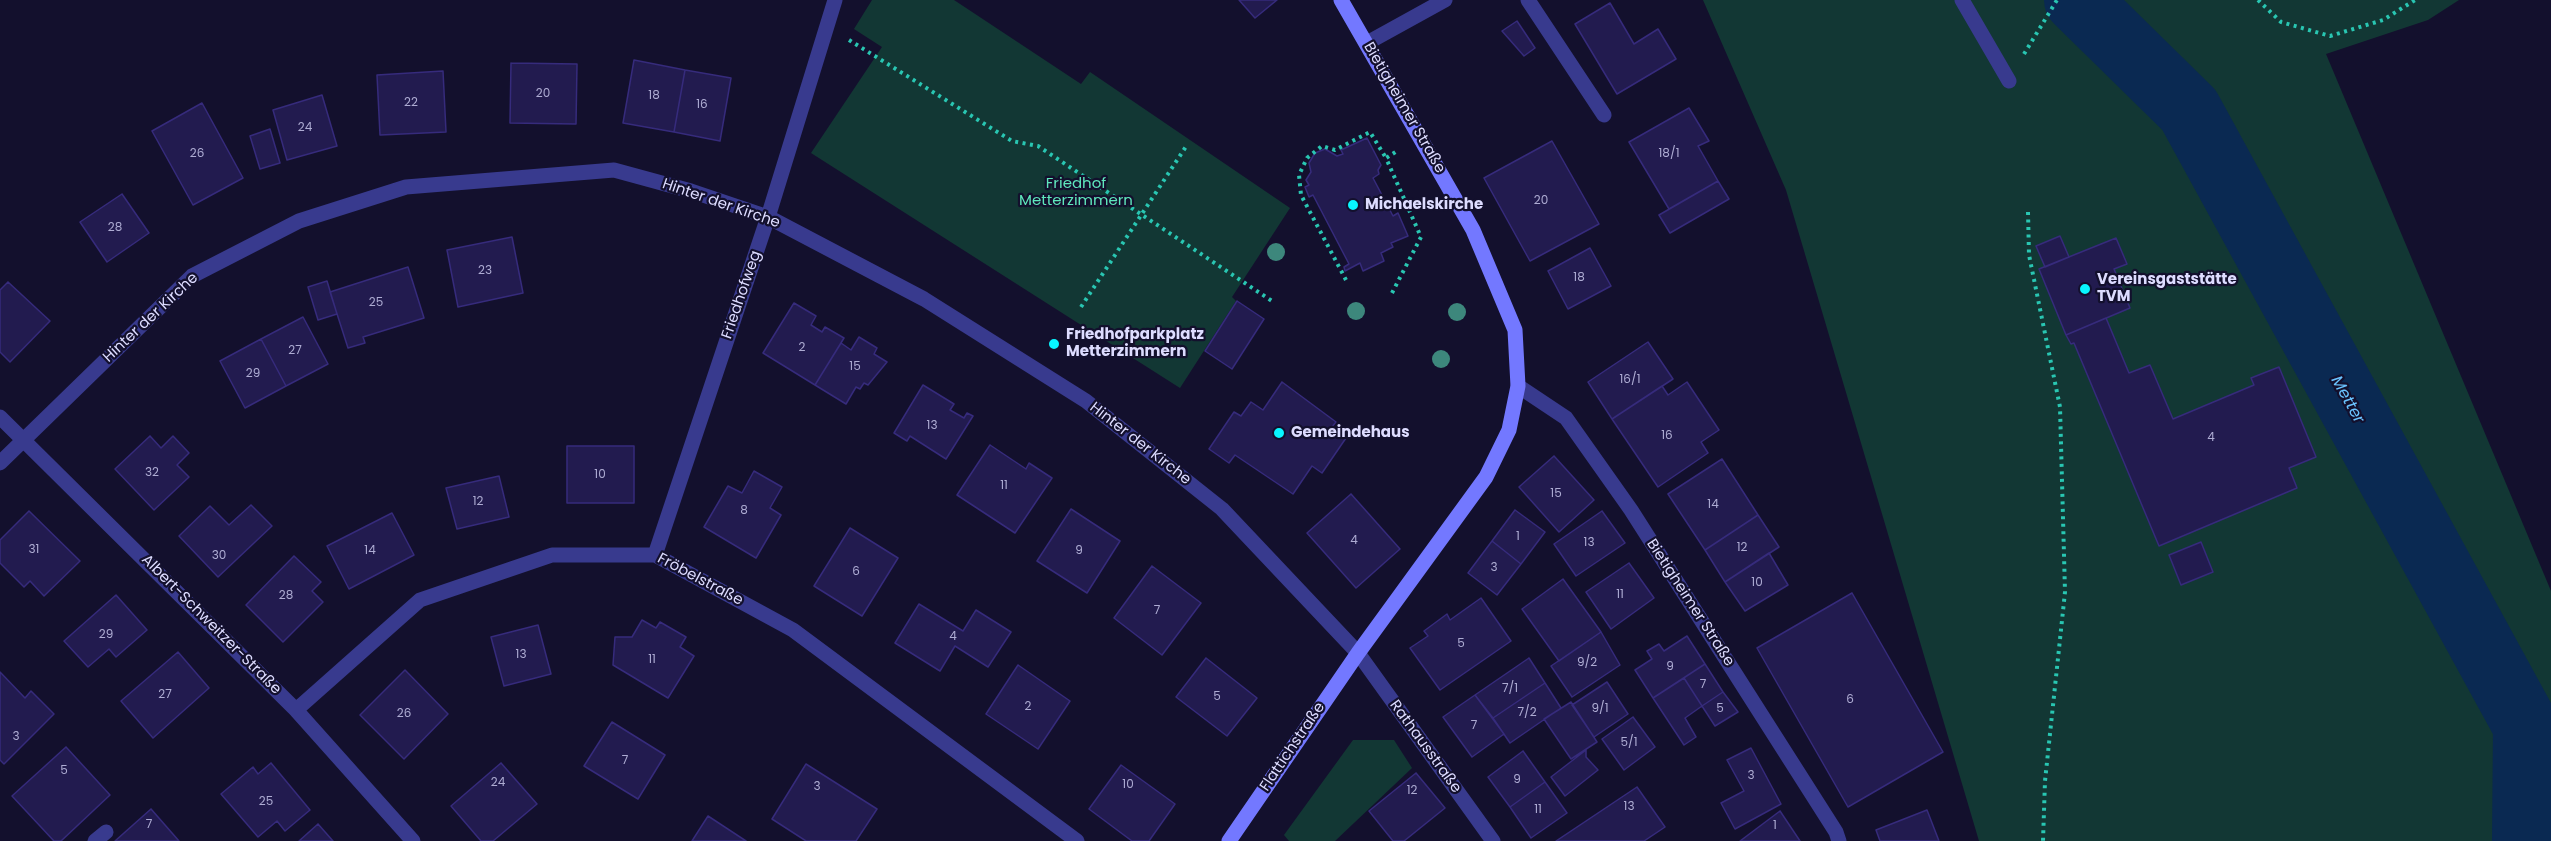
<!DOCTYPE html>
<meta charset="utf-8">
<style>
body{margin:0}
canvas{display:block;background:#13102d}
</style>
<canvas width="2551" height="841"></canvas>
<script>
const c = document.querySelector('canvas').getContext('2d');
c.lineJoin = 'round';
function fill(path, color) { c.fillStyle = color; c.fill(path, 'evenodd'); }
const toPath = rows => new Path2D(rows.map(r => 'M' + r).join(''));
function trace(path, color, width, dash) { c.strokeStyle = color; c.lineWidth = width; c.lineCap = dash ? 'butt' : 'round'; c.setLineDash(dash || []); c.stroke(path); }
function drawText(font, color, halo, rows, align = 'center') {
  c.font = font + ' Poppins,sans-serif'; c.lineWidth = 4.5; c.setLineDash([]); c.textBaseline = 'middle'; c.strokeStyle = halo; c.fillStyle = color; for (const [text, x, y, turn = 0] of rows) {
    c.save(); c.translate(x, y); c.rotate((+turn || 0) * Math.PI / 180); c.textAlign = isNaN(turn) ? turn : align; if (halo) c.strokeText(text, 0, 0); c.fillText(text, 0, 0); c.restore();
  }
}
fill(toPath([
 [872,0,954,0,1081,84,1090,72,1290,208,1232,297,1236,301,1180,388,811,153,882,47,854,29],
 [1703,0,2459,0,2428,20,2326,54,2551,591,2551,841,1979,841,1786,190],
 [1353,740,1394,740,1412,768,1335,841,1289,841,1284,835]
]), '#123734');
trace(toPath([
 [2077,0,2189,110,2526,726,2525,841]
]), '#0a2952', 66);
const building = toPath([
 [1239,0,1277,0,1255,18,1239,0],
 [1610,3,1634,44,1658,29,1676,59,1617,94,1575,24,1610,3],
 [1517,21,1535,48,1524,56,1502,31,1517,21],
 [634,60,685,70,674,132,623,123,634,60],
 [511,63,577,64,576,124,510,123,511,63],
 [685,70,731,78,720,141,674,132,685,70],
 [443,71,446,132,380,135,377,75,443,71],
 [322,95,337,146,287,160,273,110,322,95],
 [202,103,243,178,193,205,152,131,202,103],
 [1689,108,1709,141,1698,146,1718,181,1669,209,1629,142,1689,108],
 [270,129,280,163,260,169,250,136,270,129],
 [1367,138,1381,165,1378,170,1379,174,1373,178,1393,216,1398,213,1408,236,1391,243,1393,247,1381,253,1384,261,1363,271,1360,263,1345,271,1344,267,1349,264,1313,195,1309,197,1305,187,1309,185,1306,180,1311,172,1309,163,1315,153,1325,149,1337,156,1343,154,1341,150,1367,138],
 [1552,141,1599,224,1530,261,1484,178,1552,141],
 [1718,181,1729,199,1670,233,1659,215,1718,181],
 [122,194,149,233,107,262,80,222,122,194],
 [2060,236,2069,257,2045,267,2036,246,2060,236],
 [512,237,523,293,458,307,447,250,512,237],
 [2116,238,2127,264,2114,269,2130,308,2066,335,2039,269,2116,238],
 [1590,248,1611,286,1568,309,1548,271,1590,248],
 [408,267,424,318,363,337,365,343,348,348,330,292,408,267],
 [327,281,337,314,318,320,308,287,327,281],
 [8,282,50,321,10,362,0,352,0,290,8,282],
 [1237,301,1264,319,1232,369,1205,351,1237,301],
 [794,303,816,316,811,325,822,332,825,327,844,338,815,385,763,353,794,303],
 [303,317,328,364,286,386,261,339,303,317],
 [2106,318,2129,373,2150,365,2173,419,2254,385,2251,378,2279,367,2316,457,2289,468,2297,488,2159,546,2074,343,2071,344,2066,335,2106,318],
 [859,337,877,348,874,354,887,362,868,385,864,383,860,389,856,387,846,404,815,385,841,343,851,350,859,337],
 [261,339,286,386,245,408,220,361,261,339],
 [1648,342,1673,379,1612,419,1588,382,1648,342],
 [1282,382,1336,422,1331,428,1346,438,1322,473,1312,466,1293,494,1235,455,1229,463,1209,449,1234,412,1241,416,1251,402,1263,410,1282,382],
 [1687,382,1719,430,1701,442,1708,453,1658,487,1612,419,1662,386,1668,395,1687,382],
 [923,385,954,404,950,410,964,418,967,413,973,416,946,459,910,436,907,441,894,433,923,385],
 [150,436,161,448,173,436,189,453,177,465,189,477,154,510,115,469,150,436],
 [990,445,1026,469,1029,463,1052,478,1015,533,957,495,990,445],
 [567,446,634,446,634,503,567,503,567,446],
 [1554,456,1594,500,1559,532,1519,487,1554,456],
 [1722,459,1758,515,1705,550,1668,494,1722,459],
 [754,471,782,487,770,508,781,515,756,558,704,527,728,486,742,493,754,471],
 [499,476,509,517,457,529,446,488,499,476],
 [1351,494,1400,549,1356,588,1307,533,1351,494],
 [251,505,272,526,218,577,179,536,210,506,229,525,251,505],
 [1071,509,1120,541,1087,593,1037,561,1071,509],
 [1515,510,1545,532,1521,564,1492,541,1515,510],
 [29,511,80,561,44,596,30,581,24,587,0,563,0,540,29,511],
 [1602,511,1625,543,1576,576,1554,544,1602,511],
 [392,513,414,555,349,589,327,546,392,513],
 [1758,515,1779,547,1725,582,1705,550,1758,515],
 [850,528,898,558,862,616,814,586,850,528],
 [1492,541,1521,564,1497,595,1468,573,1492,541],
 [2201,542,2213,572,2181,585,2169,555,2201,542],
 [1769,553,1788,585,1745,611,1725,582,1769,553],
 [294,556,321,582,312,591,323,602,283,642,246,605,294,556],
 [1629,563,1654,598,1611,629,1586,592,1629,563],
 [1152,566,1201,603,1162,655,1114,618,1152,566],
 [1563,579,1601,632,1559,661,1522,609,1563,579],
 [1852,593,1943,752,1848,807,1757,648,1852,593],
 [116,595,147,630,116,657,109,649,88,667,64,641,116,595],
 [1481,598,1511,641,1440,690,1410,648,1428,636,1424,631,1447,614,1450,620,1481,598],
 [919,604,963,631,976,610,1011,632,988,667,955,646,940,671,895,643,919,604],
 [642,620,656,628,660,622,686,637,680,647,694,656,668,698,613,665,615,637,632,637,642,620],
 [538,625,551,674,504,686,491,637,538,625],
 [1601,632,1620,665,1572,697,1551,666,1601,632],
 [1687,636,1705,664,1653,698,1635,670,1652,659,1647,651,1659,644,1664,651,1687,636],
 [178,652,209,688,153,738,121,701,178,652],
 [1206,658,1257,698,1227,736,1176,697,1206,658],
 [1529,658,1545,683,1493,718,1475,695,1529,658],
 [1705,664,1723,692,1702,706,1684,678,1705,664],
 [1018,665,1070,701,1038,749,986,714,1018,665],
 [405,670,448,714,404,759,360,715,405,670],
 [0,672,25,698,31,691,54,714,4,764,0,760,0,672],
 [1684,678,1702,706,1685,718,1696,737,1684,745,1653,698,1684,678],
 [1607,682,1628,714,1594,737,1572,705,1607,682],
 [1545,683,1561,708,1510,743,1493,718,1545,683],
 [1723,692,1738,712,1715,726,1702,706,1723,692],
 [1475,695,1504,734,1472,757,1443,717,1475,695],
 [1571,702,1597,742,1571,759,1544,719,1571,702],
 [1633,717,1655,747,1624,770,1602,739,1633,717],
 [612,722,665,755,638,799,584,766,612,722],
 [66,747,110,795,61,841,54,841,12,796,66,747],
 [1751,748,1781,804,1735,829,1721,803,1744,791,1727,760,1751,748],
 [1586,750,1586,757,1598,770,1565,796,1551,777,1586,750],
 [1523,751,1545,782,1510,807,1488,777,1523,751],
 [271,763,310,810,285,831,277,821,258,837,221,794,253,767,258,774,271,763],
 [501,763,537,804,493,841,481,841,451,806,501,763],
 [806,764,877,809,856,841,806,841,772,819,806,764],
 [1121,765,1175,804,1149,841,1132,841,1089,809,1121,765],
 [1416,773,1445,808,1404,841,1393,841,1369,811,1416,773],
 [1545,782,1567,813,1531,838,1510,807,1545,782],
 [1637,787,1665,827,1644,841,1556,841,1637,787],
 [151,809,179,841,115,841,151,809],
 [1927,810,1939,841,1880,841,1876,830,1927,810],
 [1780,811,1800,841,1740,841,1780,811],
 [708,816,746,841,692,841,708,816],
 [318,824,333,841,299,841,318,824]
]);
fill(building, '#221b4f');
trace(building, '#362b7c', 1.5);
trace(toPath([
 [2258,0,2281,22,2330,36,2383,20,2415,0],
 [849,40,1012,141,1038,146,1272,301],
 [2024,54,2057,0],
 [2028,212,2029,255,2060,407,2065,592,2045,781,2043,841],
 [1346,280,1301,195,1299,175,1307,158,1322,146,1335,150,1370,132,1386,158],
 [1392,293,1421,237,1386,158,1397,151],
 [1081,307,1187,145]
]), '#29c6b2', 4, [3, 4.5]);
trace(toPath([
 [1528,0,1604,115],
 [1962,0,2009,81],
 [1367,43,1445,0],
 [95,841,106,832]
]), '#383a8e', 15);
trace(toPath([
 [1518,386,1566,418,1631,510,1836,832,1839,841],
 [0,417,296,710,413,841],
 [0,463,192,276,299,221,406,187,614,170,691,191,768,217,924,299,1086,401,1222,509,1358,653,1493,841],
 [655,555,768,217,835,0],
 [296,710,420,600,552,555,655,555,793,630,1077,841]
]), '#383a8e', 15);
trace(toPath([
 [1229,841,1358,653,1486,477,1509,430,1518,386,1515,330,1473,230,1341,0]
]), '#7378ff', 15);
c.fillStyle = '#3d877c';
for (const [x, y] of [
 [1276,252],
 [1356,311],
 [1457,312],
 [1441,359]
]) { c.beginPath(); c.arc(x, y, 9, 0, 2 * Math.PI); c.fill(); }
for (const [x, y, r, color] of [
 [1353,205,6,"#08f6ff"],
 [2085,289,6,"#08f6ff"],
 [1054,344,6,"#08f6ff"],
 [1279,433,6,"#08f6ff"]
]) { const dot = new Path2D(); dot.arc(x, y, r, 0, 2 * Math.PI); c.fillStyle = color; c.fill(dot); trace(dot, '#13102d', 2); }
drawText('12px', '#aeacd3', null, [
 ["20",543,94],
 ["18",654,96],
 ["22",411,103],
 ["16",702,105],
 ["24",305,128],
 ["26",197,154],
 ["18/1",1669,154],
 ["20",1541,201],
 ["28",115,228],
 ["23",485,271],
 ["18",1579,278],
 ["25",376,303],
 ["2",802,348],
 ["27",295,351],
 ["15",855,367],
 ["29",253,374],
 ["16/1",1630,380],
 ["13",932,426],
 ["16",1667,436],
 ["4",2211,438],
 ["32",152,473],
 ["10",600,475],
 ["11",1004,486],
 ["15",1556,494],
 ["12",478,502],
 ["14",1713,505],
 ["8",744,511],
 ["1",1518,537],
 ["4",1354,541],
 ["13",1589,543],
 ["12",1742,548],
 ["31",34,550],
 ["14",370,551],
 ["9",1079,551],
 ["30",219,556],
 ["3",1494,568],
 ["6",856,572],
 ["10",1757,583],
 ["11",1620,595],
 ["28",286,596],
 ["7",1157,611],
 ["29",106,635],
 ["4",953,637],
 ["5",1461,644],
 ["13",521,655],
 ["11",652,660],
 ["9/2",1587,663],
 ["9",1670,667],
 ["7",1703,685],
 ["7/1",1510,689],
 ["27",165,695],
 ["5",1217,697],
 ["6",1850,700],
 ["2",1028,707],
 ["9/1",1600,709],
 ["5",1720,709],
 ["7/2",1527,713],
 ["26",404,714],
 ["7",1474,726],
 ["3",16,737],
 ["5/1",1629,743],
 ["7",625,761],
 ["5",64,771],
 ["3",1751,776],
 ["9",1517,780],
 ["24",498,783],
 ["10",1128,785],
 ["3",817,787],
 ["12",1412,791],
 ["25",266,802],
 ["13",1629,807],
 ["11",1538,810],
 ["7",149,825],
 ["1",1775,826]
]);
drawText('15px', '#dddcff', '#13102d', [
 ["Bietigheimer Straße",1404,108,60],
 ["Hinter der Kirche",721,204,19],
 ["Friedhofweg",742,295,-71],
 ["Hinter der Kirche",151,318,-43],
 ["Hinter der Kirche",1140,444,38],
 ["Fröbelstraße",700,580,28],
 ["Bietigheimer Straße",1690,603,57],
 ["Albert-Schweitzer-Straße",211,625,45],
 ["Flattichstraße",1293,747,-56],
 ["Rathausstraße",1425,747,54]
]);
drawText('15px', '#5fe8bd', '#13102d', [
 ["Friedhof",1076,184],
 ["Metterzimmern",1076,201]
]);
drawText('bold 15px', '#dddcff', '#13102d', [
 ["Michaelskirche",1365,205],
 ["Vereinsgaststätte",2097,280],
 ["TVM",2097,297],
 ["Friedhofparkplatz",1066,335],
 ["Metterzimmern",1066,352],
 ["Gemeindehaus",1291,433]
], 'left');
drawText('italic 16px', '#6ac3ff', '#13102d', [
 ["Metter",2347,400,61]
]);
</script>
